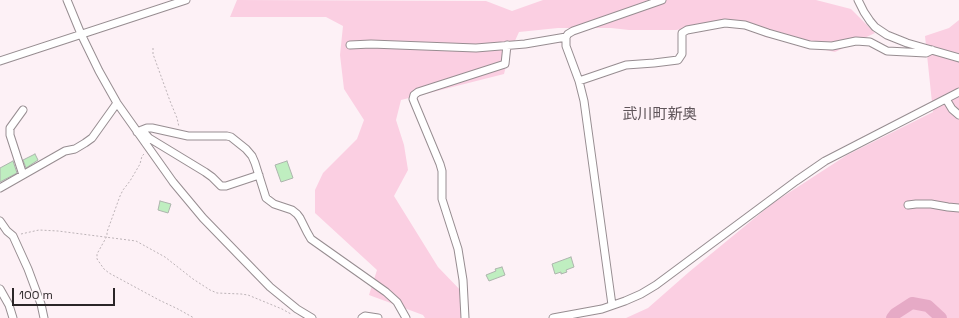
<!DOCTYPE html>
<meta charset="utf-8">
<style>
body{margin:0}
#map{position:relative;width:959px;height:318px;overflow:hidden;background:#fdf1f6;font-family:"Space Grotesk",sans-serif}
canvas{display:block}
.scale{position:absolute;left:12px;top:288px;width:103px;height:18px;box-sizing:border-box;border:2px solid #2b2628;border-top:0;padding-left:5px;font-size:12px;line-height:14px;white-space:nowrap;color:#2b2628;-webkit-text-stroke:3px #fdf1f6;paint-order:stroke}
</style>
<div id="map">
<canvas width="959" height="318"></canvas>
<div class="scale">100 m</div>
</div>
<script>
const c = document.querySelector('canvas').getContext('2d');
c.lineJoin = 'round';
function fill(path, color) { c.fillStyle = color; c.fill(path, 'evenodd'); }
const toPath = rows => new Path2D(rows.map(r => 'M' + r).join(''));
function trace(path, color, width, dash) { c.strokeStyle = color; c.lineWidth = width; c.lineCap = dash ? 'butt' : 'round'; c.setLineDash(dash || []); c.stroke(path); }
function drawText(font, color, halo, rows, align = 'center') {
  c.font = font + ' "Space Grotesk","Noto Sans JP",sans-serif'; c.lineWidth = 4; c.setLineDash([]); c.textBaseline = 'middle'; c.strokeStyle = halo; c.fillStyle = color; for (const [text, x, y, turn = 0] of rows) {
    c.save(); c.translate(x, y); c.rotate((+turn || 0) * Math.PI / 180); c.textAlign = isNaN(turn) ? turn : align; if (halo) c.strokeText(text, 0, 0); c.fillText(text, 0, 0); c.restore();
  }
}
fill(toPath([
 [237,0,486,1,512,11,543,0,816,0,851,9,875,33,835,52,765,37,740,21,676,30,629,30,611,28,558,28,519,32,509,54,504,74,401,100,396,120,404,145,408,170,394,196,438,267,464,294,467,318,425,318,423,315,369,295,377,270,315,213,315,190,323,173,357,139,364,120,344,89,340,55,343,26,326,17,230,17],
 [959,20,959,318,626,318,648,308,689,272,773,203,847,155,933,112,925,36,949,28]
]), '#fbcfe2');
trace(toPath([
 [892,318,895,314,912,303,928,306,941,318]
]), '#e6aac6', 12);
const building = toPath([
 [35,154,38,160,26,168,23,160,35,154],
 [13,161,17,173,0,182,0,168,13,161],
 [287,161,293,178,281,182,275,165,287,161],
 [160,201,171,204,168,213,158,210,160,201],
 [571,257,574,267,566,270,567,272,561,274,561,272,555,274,552,264,571,257],
 [502,267,505,275,489,281,486,275,496,271,495,269,502,267]
]);
fill(building, '#bfeec0');
trace(building, '#adb5ad', 1);
const minor = toPath([
 [67,0,81,34,99,71,117,103,173,182,203,218,270,287,297,309,312,318],
 [858,0,864,12,870,21,875,27,887,35,907,43,959,58],
 [350,45,371,44,476,48,525,44,566,37],
 [0,61,186,0],
 [579,81,626,65,654,63,678,60,682,54,682,33,687,30,725,23,745,25,768,33,810,45,832,46,856,41,870,42,887,51,926,53,932,50],
 [946,99,952,109,959,115],
 [142,130,149,138,205,172,212,177,221,186,226,186,259,175],
 [137,132,147,128,152,128,188,136,227,136,231,137,246,149,252,156,255,163,266,198,274,204,292,210,297,214,300,218,307,232,311,239,386,292,397,302,406,318],
 [23,175,10,135,10,128,23,110],
 [0,188,65,151,75,149,85,143,92,138,117,103],
 [908,205,916,204,931,204,948,207,959,208],
 [0,221,7,231,13,236,28,269,41,304,44,318],
 [0,289,9,305,13,318],
 [612,305,584,101,579,81,566,46,566,37,568,34,573,31,662,0],
 [362,318,365,316,378,318],
 [465,318,463,280,458,249,442,199,442,171,440,164,415,104,413,99,414,95,418,92,505,64,507,45],
 [553,318,602,309,625,301,641,294,656,285,796,181,825,161,959,92]
]);
trace(minor, '#978d91', 9);
trace(toPath([
 [153,48,153,54,170,101,177,118,179,127],
 [144,154,142,156,140,164,130,181,123,190,120,196,107,232,107,236,97,254,97,259,104,269,109,273,159,300,178,309,194,318],
 [21,234,39,230,58,231,136,241,165,257,193,279,210,290,217,293,241,294,248,295,282,309,291,314,292,314]
]), '#bcb3b7', 1, [2, 2]);
trace(minor, '#fff', 7);
drawText('15px', '#5e5459', '#fdf1f6', [
 ["武川町新奥",660,115]
]);
</script>
